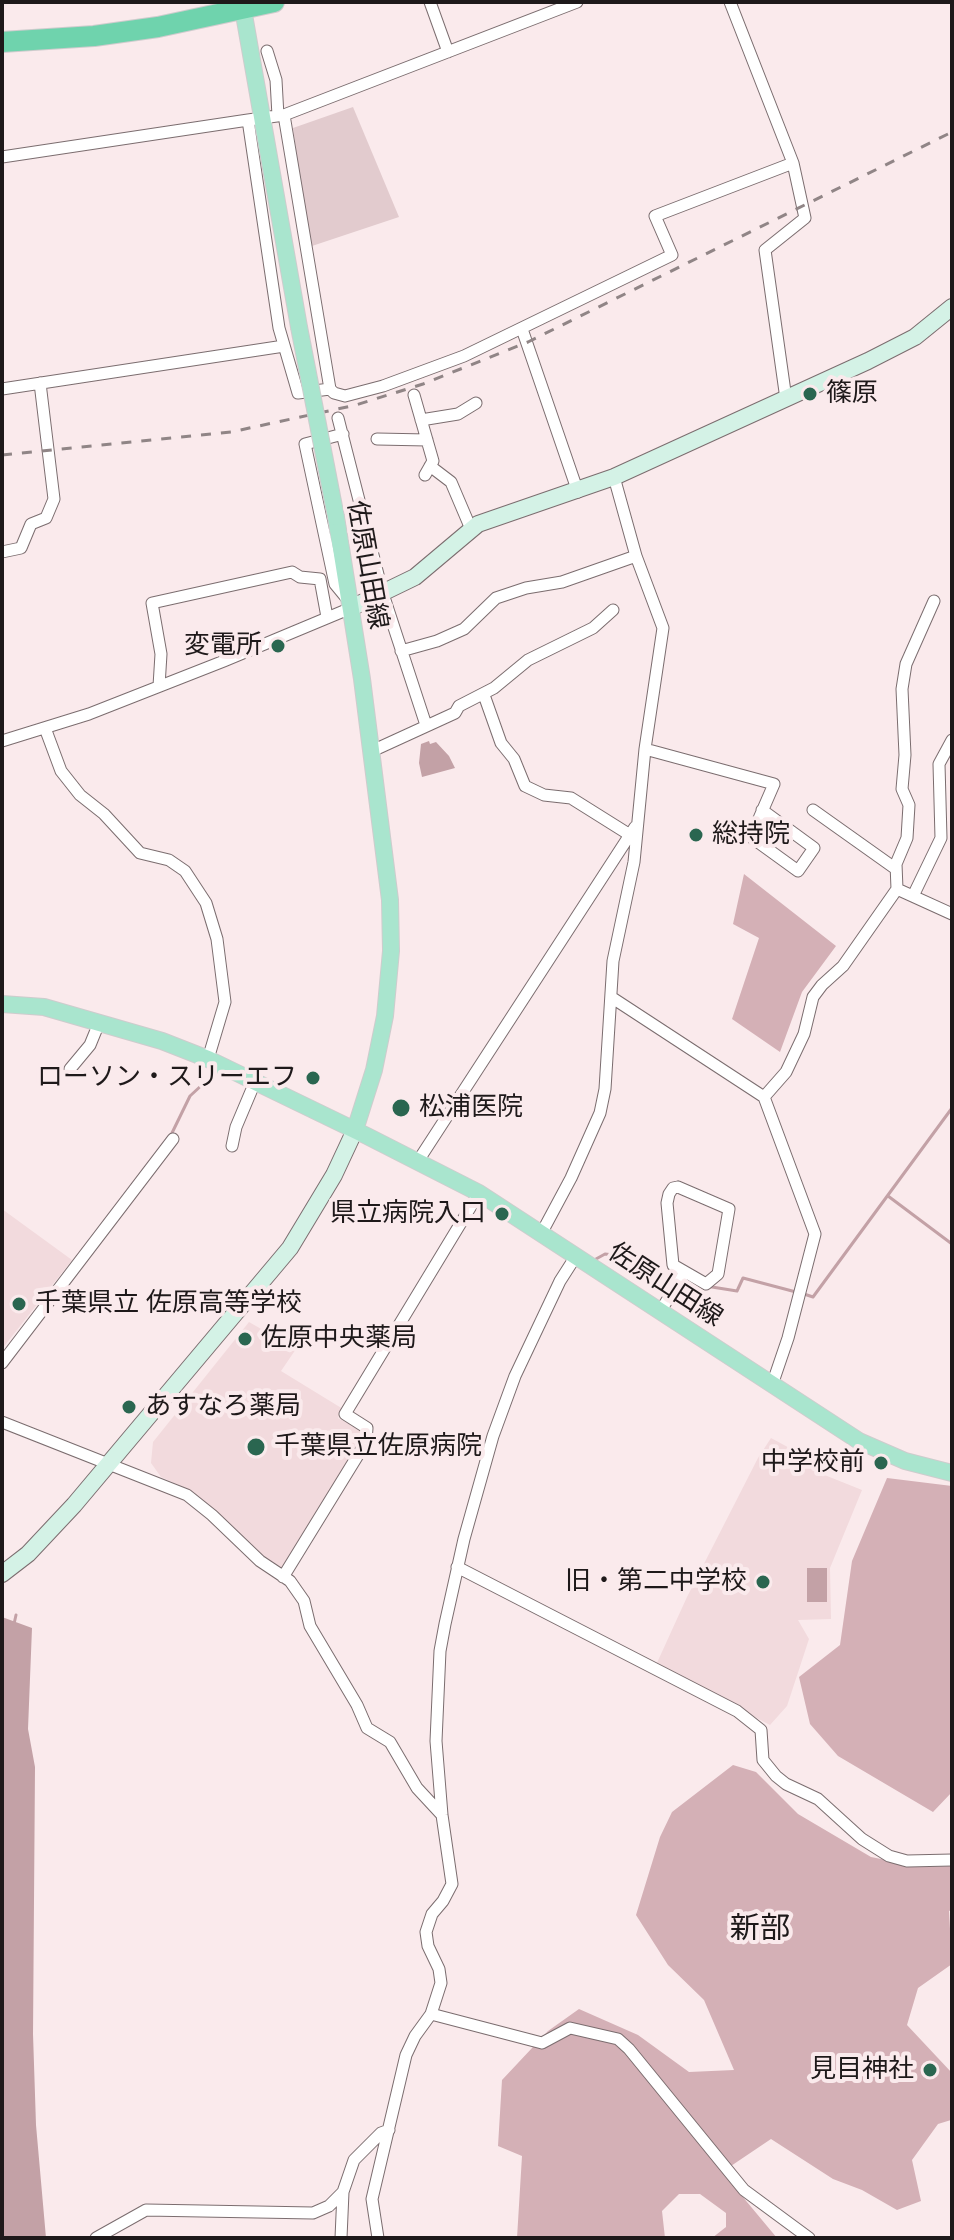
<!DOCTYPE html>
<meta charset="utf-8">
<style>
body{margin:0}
#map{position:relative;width:954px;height:2240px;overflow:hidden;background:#faeaec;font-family:"PT Sans",sans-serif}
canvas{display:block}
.frame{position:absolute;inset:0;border:4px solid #1e191a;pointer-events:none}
</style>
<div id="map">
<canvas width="954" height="2240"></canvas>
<div class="frame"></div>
</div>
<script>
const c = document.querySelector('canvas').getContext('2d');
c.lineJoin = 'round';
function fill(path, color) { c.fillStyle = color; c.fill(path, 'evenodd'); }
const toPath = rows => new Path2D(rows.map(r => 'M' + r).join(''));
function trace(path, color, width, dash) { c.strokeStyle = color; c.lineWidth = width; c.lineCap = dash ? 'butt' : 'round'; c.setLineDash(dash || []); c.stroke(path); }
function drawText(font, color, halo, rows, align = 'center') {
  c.font = font + ' "PT Sans","Noto Sans JP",sans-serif'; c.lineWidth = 8; c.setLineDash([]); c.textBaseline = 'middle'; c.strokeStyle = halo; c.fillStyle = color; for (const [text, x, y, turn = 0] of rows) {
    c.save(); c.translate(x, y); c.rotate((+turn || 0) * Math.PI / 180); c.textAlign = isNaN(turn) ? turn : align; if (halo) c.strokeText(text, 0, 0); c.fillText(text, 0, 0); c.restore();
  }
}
fill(toPath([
 [2,1209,72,1260,2,1349],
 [249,1322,296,1349,281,1371,343,1409,338,1418,364,1432,364,1440,284,1571,262,1559,192,1491,161,1477,151,1463,153,1442],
 [771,1438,819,1464,817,1472,862,1490,830,1568,831,1619,798,1620,809,1639,787,1706,770,1725,656,1665,687,1597,758,1458]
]), '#f2dadd');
fill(toPath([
 [353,107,399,217,309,247,293,128]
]), '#e2cbce');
fill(toPath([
 [744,874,836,946,802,992,780,1052,732,1019,759,938,733,924],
 [887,1478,952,1486,952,1792,933,1812,838,1756,810,1724,799,1677,840,1645,852,1561],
 [733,1765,756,1772,798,1814,871,1857,921,1867,952,1866,952,1910,949,1911,952,1964,918,1988,907,2025,952,2073,951,2120,938,2124,912,2160,921,2201,897,2210,862,2190,833,2179,771,2139,722,2172,777,2238,712,2238,726,2227,726,2213,700,2194,679,2194,662,2211,665,2238,517,2238,522,2156,498,2146,502,2080,548,2031,579,2009,638,2035,689,2072,734,2070,704,2000,668,1965,636,1915,660,1837,672,1812]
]), '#d4b0b6');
fill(toPath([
 [429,741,430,744,436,742,449,756,455,768,422,777,419,763,421,744],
 [807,1568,827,1568,827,1602,807,1602],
 [2,1617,32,1628,28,1729,35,1767,33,2034,36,2125,46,2238,2,2238]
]), '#c3a1a6');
trace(toPath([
 [171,1135,190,1096,203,1084],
 [888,1196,952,1244],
 [596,1259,605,1254,649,1259],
 [712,1287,737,1291,743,1278,796,1292],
 [804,1294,813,1297,952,1108],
 [14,1624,16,1615]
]), '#c3a1a6', 3);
const street = toPath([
 [430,2,448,52],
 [577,2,284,115,248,120,279,328,298,393,330,389,334,393,345,396,383,386,464,356,672,255,655,216,793,163],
 [730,2,793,163,805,218,765,250,786,399],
 [267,51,276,80,278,116],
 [284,115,330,389],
 [2,157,248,120],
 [522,329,578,492],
 [2,389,284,346],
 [414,395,433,461,425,475],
 [338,418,383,594,426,725],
 [421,420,458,414,476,403],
 [343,434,305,444,335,584,349,601],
 [377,439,427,440],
 [430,466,451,482,471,529],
 [2,552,21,548,31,524,46,518,54,499,40,383],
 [401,651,437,641,464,629,496,598,526,588,562,582,636,556],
 [159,686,161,654,152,603,292,572,300,577,320,579,327,617],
 [484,695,501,743,514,759,525,786,544,795,571,798,630,835],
 [45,728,61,771,80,795,104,814,140,853,169,860,185,871,206,903,217,939,225,1002,208,1059],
 [2,741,89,714,224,661,351,608],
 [645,749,774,784,751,837,798,871,814,848,762,810],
 [372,751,455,713,459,706,494,688,528,660,593,628,613,610],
 [813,810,896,869],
 [897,889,952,914],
 [913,896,941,838,939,764,952,740],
 [611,997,764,1097,815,1234,788,1338,772,1385],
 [70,1069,90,1045,99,1023],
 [764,1097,786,1072,804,1034,813,997,822,985,843,966,897,889,896,864,907,838,909,805,902,789,905,755,902,689,906,664,934,601],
 [232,1146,236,1127,255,1082],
 [418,1161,635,827],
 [678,1187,729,1209,718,1274,706,1284,673,1265,667,1203,669,1194,673,1188,678,1187],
 [541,1234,571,1178,600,1113,605,1089,613,961,634,862,645,749,663,628,636,556,614,477],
 [661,1310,685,1272],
 [2,1363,173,1139],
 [2,1422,187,1495,212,1515,260,1561,290,1581,304,1601,310,1626,357,1705,367,1728,390,1742,417,1788,442,1815],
 [457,1567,737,1711,761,1730,763,1760,776,1776,786,1784,818,1799,862,1839,889,1856,907,1861,952,1860],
 [283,1577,366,1442,367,1428,345,1414,479,1193],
 [431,2014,542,2043,570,2028,618,2039,629,2049,744,2190,809,2238],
 [96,2238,146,2210,313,2213,329,2206,343,2192,354,2160,381,2133,389,2130],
 [341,2238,343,2192],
 [378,2238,372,2199,406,2055,415,2036,431,2014,441,1983,439,1969,428,1946,426,1932,432,1914,443,1901,452,1884,442,1815,436,1741,440,1651,445,1624,464,1539,493,1436,515,1376,560,1281,576,1256]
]);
const secondary = toPath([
 [351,608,415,577,478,524,614,477,868,361,915,337,952,307],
 [2,1574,28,1554,74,1505,290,1248,334,1175,355,1130]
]);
const primary = toPath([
 [243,9,299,327],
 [336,517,362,679,390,900,391,951,385,1016,374,1070,355,1130],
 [2,1004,44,1007,162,1041,208,1059,367,1136,479,1193,859,1441,905,1461,952,1473]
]);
const highway = toPath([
 [2,42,94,36,158,27,274,2]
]);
trace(street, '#7b6d6f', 13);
trace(secondary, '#7b6d6f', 18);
trace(primary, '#cecccd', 18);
trace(highway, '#cecccd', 22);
trace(street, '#fff', 11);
trace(secondary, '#d4f2e6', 16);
trace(primary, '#a9e5ce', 16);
trace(highway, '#6fd3ad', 20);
trace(toPath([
 [2,455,231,432,356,405,423,384,528,342,952,132]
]), '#908586', 3, [10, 10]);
const primaryBridge = toPath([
 [299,327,336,517]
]);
trace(primaryBridge, '#cecccd', 18, []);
trace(primaryBridge, '#a9e5ce', 16);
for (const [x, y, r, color] of [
 [810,394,8,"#2a6650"],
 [278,646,8,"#2a6650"],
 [696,835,8,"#2a6650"],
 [313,1078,8,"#2a6650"],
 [401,1108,10,"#2a6650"],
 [502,1214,8,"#2a6650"],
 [19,1304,8,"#2a6650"],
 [245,1339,8,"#2a6650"],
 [129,1407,8,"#2a6650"],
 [256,1447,10,"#2a6650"],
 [881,1463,8,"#2a6650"],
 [763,1582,8,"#2a6650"],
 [930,2070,8,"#2a6650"]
]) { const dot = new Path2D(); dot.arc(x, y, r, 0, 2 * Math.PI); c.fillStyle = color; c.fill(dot); trace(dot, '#faeaec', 3); }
drawText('26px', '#1e191a', '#faeaec', [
 ["篠原",826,394],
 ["変電所",262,646,"right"],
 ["総持院",712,835],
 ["ローソン・スリーエフ",297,1078,"right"],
 ["松浦医院",419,1108],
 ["県立病院入口",486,1214,"right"],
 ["千葉県立 佐原高等学校",35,1304],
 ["佐原中央薬局",261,1339],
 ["あすなろ薬局",145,1407],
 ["千葉県立佐原病院",274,1447],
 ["中学校前",865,1463,"right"],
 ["旧・第二中学校",747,1582,"right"],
 ["見目神社",914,2070,"right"]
], 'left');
drawText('26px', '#1e191a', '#faeaec', [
 ["佐原山田線",367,565,80],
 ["佐原山田線",665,1285,33]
]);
drawText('30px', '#1e191a', '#faeaec', [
 ["新部",760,1929]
]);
</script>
